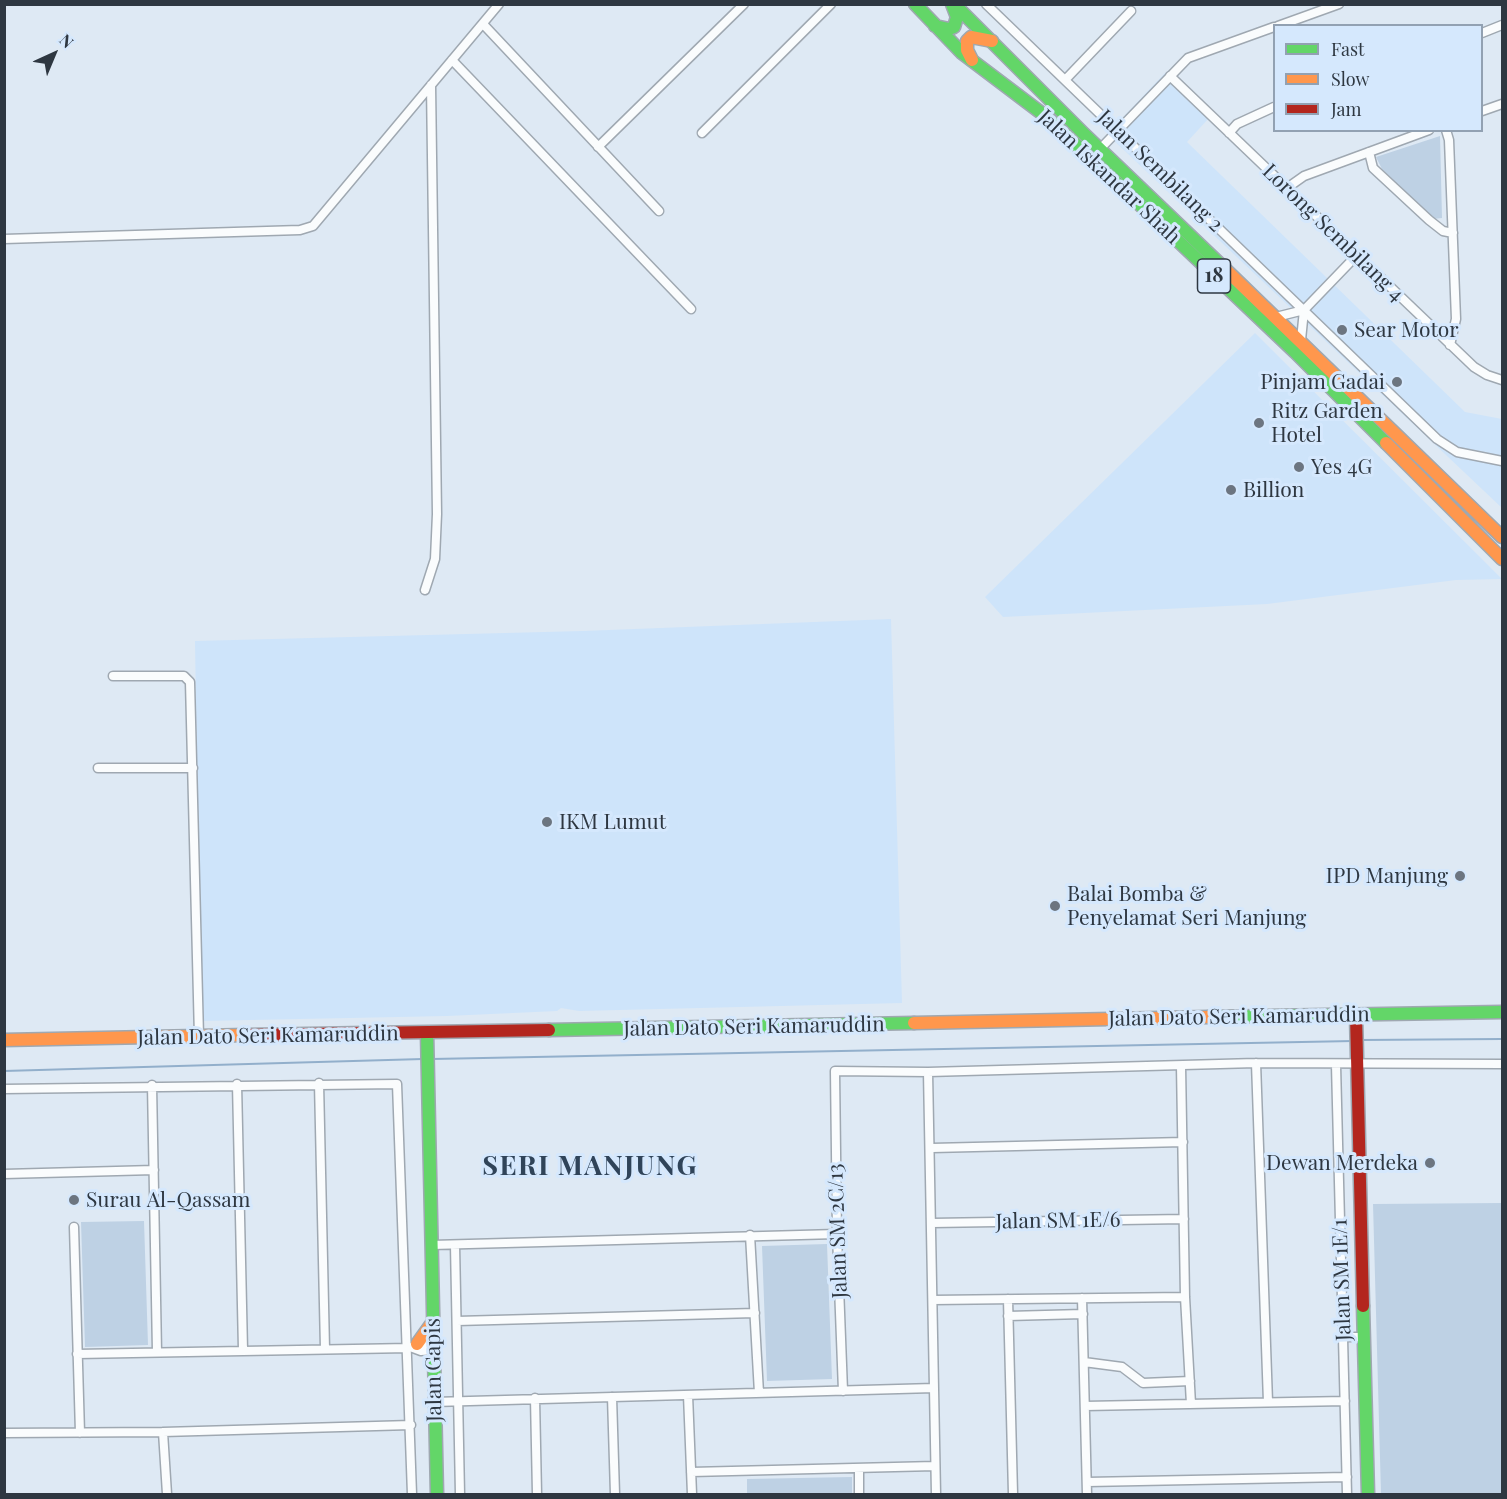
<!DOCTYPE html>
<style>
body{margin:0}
#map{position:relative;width:1507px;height:1499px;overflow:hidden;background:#dee9f4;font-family:"Playfair Display",serif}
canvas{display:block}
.frame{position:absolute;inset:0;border:6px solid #2e3741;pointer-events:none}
.legend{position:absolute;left:1273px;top:24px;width:210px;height:108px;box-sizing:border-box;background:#d5e8fd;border:2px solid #92a1b2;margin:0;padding:8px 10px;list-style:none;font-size:18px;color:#2e3741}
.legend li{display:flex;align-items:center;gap:12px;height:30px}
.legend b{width:30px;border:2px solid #92a1b2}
.north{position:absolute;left:24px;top:24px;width:60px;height:60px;-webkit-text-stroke:4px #d5e8fd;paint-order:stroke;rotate:44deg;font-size:16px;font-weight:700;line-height:24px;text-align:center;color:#2e3741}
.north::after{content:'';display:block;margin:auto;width:21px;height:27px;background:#2e3741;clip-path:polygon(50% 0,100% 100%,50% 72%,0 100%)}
</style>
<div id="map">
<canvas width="1507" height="1499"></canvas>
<div class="frame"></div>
<ul class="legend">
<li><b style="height:8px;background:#63d668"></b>Fast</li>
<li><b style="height:8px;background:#ff974d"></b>Slow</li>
<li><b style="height:8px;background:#b3261e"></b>Jam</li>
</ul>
<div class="north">N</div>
</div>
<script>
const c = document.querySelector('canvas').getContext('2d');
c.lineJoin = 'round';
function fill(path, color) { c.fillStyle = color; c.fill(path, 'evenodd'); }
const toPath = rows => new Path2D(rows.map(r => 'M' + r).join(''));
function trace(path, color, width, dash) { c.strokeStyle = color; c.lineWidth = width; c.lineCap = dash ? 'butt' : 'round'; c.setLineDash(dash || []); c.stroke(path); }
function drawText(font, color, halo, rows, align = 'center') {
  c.font = font + ' "Playfair Display",serif'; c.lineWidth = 6; c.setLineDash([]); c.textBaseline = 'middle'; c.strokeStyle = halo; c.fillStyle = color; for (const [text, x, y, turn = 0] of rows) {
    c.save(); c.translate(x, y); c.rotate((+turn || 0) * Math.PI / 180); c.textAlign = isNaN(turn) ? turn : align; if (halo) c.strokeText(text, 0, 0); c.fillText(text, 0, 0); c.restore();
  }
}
fill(toPath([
 [1165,73,1209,118,1187,142,1465,412,1502,419,1502,508,1107,134],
 [1255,333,1502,579,1456,580,1267,604,1003,617,985,597],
 [891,619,902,1003,579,1011,561,1008,557,1011,447,1016,201,1021,195,641,583,631]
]), '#cee4fa');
fill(toPath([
 [1440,136,1442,218,1433,219,1382,169,1376,157],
 [1502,1203,1502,1494,1381,1494,1373,1204],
 [144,1221,148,1345,85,1347,81,1222],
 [827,1244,832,1379,767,1381,762,1246],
 [852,1477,852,1494,747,1494,747,1479]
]), '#bed1e4');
trace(toPath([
 [1361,1040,1502,1039],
 [432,1059,1353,1041],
 [4,1071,423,1059]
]), '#92afcb', 2);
const street = toPath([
 [986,4,1437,439,1457,452,1502,461],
 [483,24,659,211],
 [1278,26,1339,4],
 [1482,33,1502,25],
 [452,60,691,309],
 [1170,76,1474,367,1487,375,1502,380],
 [1065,80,1131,11],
 [1482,111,1502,104],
 [1446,130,1449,140,1456,319,1450,345],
 [702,133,831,4],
 [1229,133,1237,124,1274,107],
 [598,147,744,4],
 [1100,149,1188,58,1274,27],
 [1369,152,1373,168,1429,220,1443,231,1453,233],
 [1287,188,1304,176,1429,130],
 [4,239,300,230,313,226,499,4],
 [1276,317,1304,310,1357,255],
 [1301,340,1304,310],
 [425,590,435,559,437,514,431,85],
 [113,676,184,676,190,682,199,1037],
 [98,768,193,768],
 [1256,1063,1268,1402],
 [1336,1065,1347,1494],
 [1181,1066,1185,1297,1191,1404],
 [928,1072,936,1494],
 [319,1083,325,1349],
 [237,1084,243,1350],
 [152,1085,157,1352],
 [4,1089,397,1084,412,1494],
 [932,1148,1183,1142],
 [4,1174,154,1170],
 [932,1223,1184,1219],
 [74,1227,80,1433],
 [750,1235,759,1393],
 [432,1245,837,1234],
 [455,1245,460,1494],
 [1082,1298,1087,1494],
 [1008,1299,1013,1494],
 [933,1300,1185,1297],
 [1008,1316,1083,1314],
 [457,1321,755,1313],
 [1344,1337,1364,1337],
 [413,1348,421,1351,433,1350],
 [77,1354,409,1348,433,1343],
 [1084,1362,1122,1367,1143,1383,1190,1381],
 [843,1391,837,1234,835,1071,928,1072,1256,1063,1502,1064],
 [688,1395,692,1494],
 [612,1397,615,1494],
 [535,1398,537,1494],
 [434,1402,934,1388],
 [1085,1406,1345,1401],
 [163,1432,167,1494],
 [4,1433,163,1432,411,1425],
 [859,1468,859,1494],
 [691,1472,935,1466],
 [1087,1482,1347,1477]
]);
const fast = toPath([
 [915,4,962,53,1044,115,1098,165,1295,352,1386,443],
 [954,4,1083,133,1223,267],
 [935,26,949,29,954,27,957,17,952,4],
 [1209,1017,1502,1012],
 [549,1030,914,1023],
 [427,1033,437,1494],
 [1363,1306,1368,1494]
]);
const slow = toPath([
 [972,60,967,50,967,41,971,37,992,41],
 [1223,267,1502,537],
 [1386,443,1502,559],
 [914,1023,1209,1017],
 [4,1040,247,1035],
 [417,1344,432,1323]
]);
const jam = toPath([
 [1356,1015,1363,1306],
 [247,1035,549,1030]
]);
trace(street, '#9fa8b1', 11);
trace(fast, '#9fa8b1', 15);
trace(slow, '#9fa8b1', 15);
trace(jam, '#9fa8b1', 15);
trace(street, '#fafcfd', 8);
trace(fast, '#63d668', 12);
trace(slow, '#ff974d', 12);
trace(jam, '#b3261e', 12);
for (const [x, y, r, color] of [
 [1342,330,6,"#6c7580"],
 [1397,382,6,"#6c7580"],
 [1259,423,6,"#6c7580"],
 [1299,467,6,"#6c7580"],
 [1231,490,6,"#6c7580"],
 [547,822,6,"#6c7580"],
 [1460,876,6,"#6c7580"],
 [1055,906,6,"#6c7580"],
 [1430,1163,6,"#6c7580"],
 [74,1200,6,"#6c7580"]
]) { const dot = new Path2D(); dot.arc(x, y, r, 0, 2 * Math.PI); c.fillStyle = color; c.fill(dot); trace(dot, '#d5e8fd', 2); }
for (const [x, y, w] of [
 [1214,276,33]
]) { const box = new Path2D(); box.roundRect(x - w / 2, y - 17, w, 34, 4.5); c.fillStyle = '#d5e8fd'; c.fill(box); trace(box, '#2e3741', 1.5); }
drawText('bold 20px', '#2e3741', null, [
 ["18",1214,276]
]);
drawText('21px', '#2e3741', '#d5e8fd', [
 ["Jalan Sembilang 2",1160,171,44],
 ["Jalan Iskandar Shah",1109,177,43],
 ["Lorong Sembilang 4",1333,233,44],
 ["Jalan Dato Seri Kamaruddin",1239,1017,-1],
 ["Jalan Dato Seri Kamaruddin",754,1027,-1],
 ["Jalan Dato Seri Kamaruddin",268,1036,-1],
 ["Jalan SM 1E/6",1058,1221,-1],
 ["Jalan SM 2C/13",838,1231,-92],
 ["Jalan SM 1E/1",1342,1280,-92],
 ["Jalan Gapis",434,1370,-91]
]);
drawText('21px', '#2e3741', '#d5e8fd', [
 ["Sear Motor",1354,330],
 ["Pinjam Gadai",1385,382,"right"],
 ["Ritz Garden",1271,411],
 ["Hotel",1271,435],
 ["Yes 4G",1311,467],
 ["Billion",1243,490],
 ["IKM Lumut",559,822],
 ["IPD Manjung",1448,876,"right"],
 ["Balai Bomba &",1067,894],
 ["Penyelamat Seri Manjung",1067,918],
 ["Dewan Merdeka",1418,1163,"right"],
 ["Surau Al-Qassam",86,1200]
], 'left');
c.letterSpacing = '1.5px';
drawText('bold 27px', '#304459', '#d5e8fd', [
 ["SERI MANJUNG",590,1167]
]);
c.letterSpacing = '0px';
</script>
